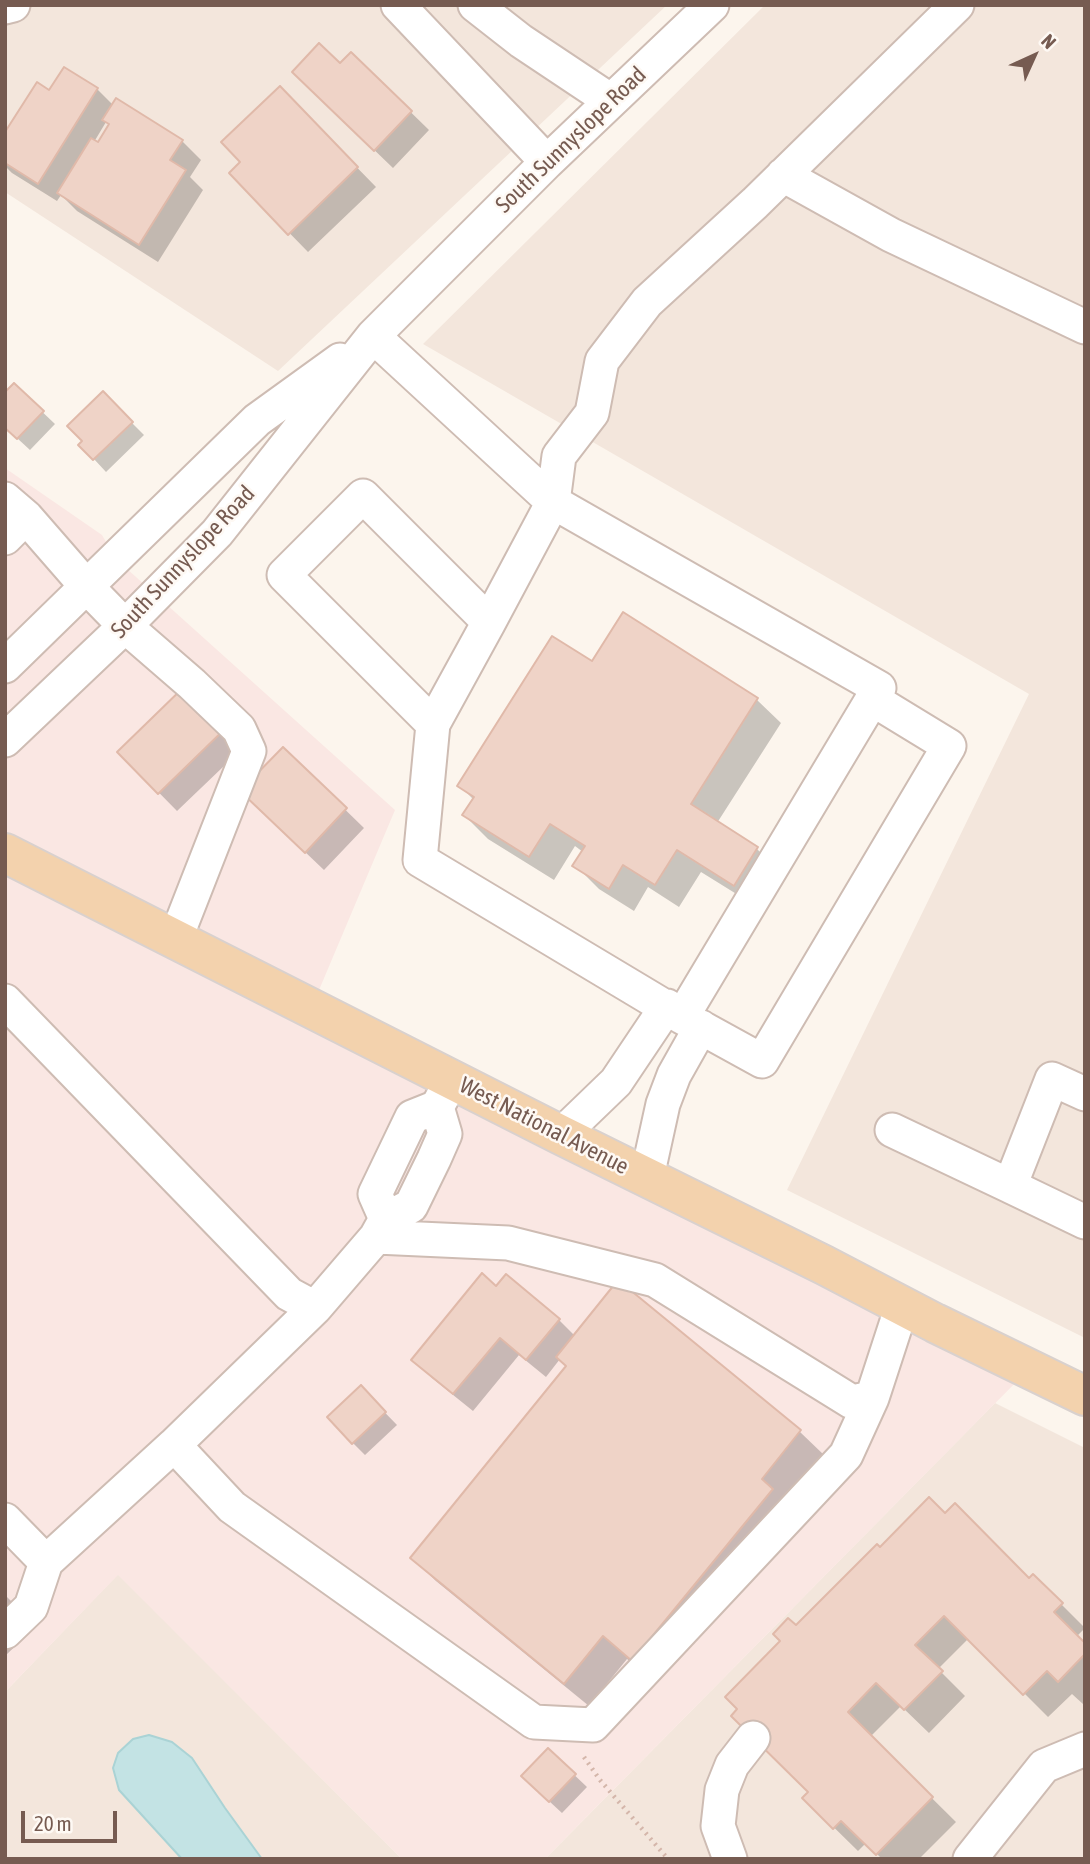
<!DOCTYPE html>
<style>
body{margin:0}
#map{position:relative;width:1090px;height:1864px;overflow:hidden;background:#fcf5ed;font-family:"Asap Condensed",sans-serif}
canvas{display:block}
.frame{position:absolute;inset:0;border:7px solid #765b51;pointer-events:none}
.north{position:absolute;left:999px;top:21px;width:70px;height:70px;-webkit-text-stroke:5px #fef9f4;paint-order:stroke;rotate:45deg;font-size:19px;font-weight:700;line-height:28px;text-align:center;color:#765b51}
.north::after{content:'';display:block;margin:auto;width:24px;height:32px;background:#765b51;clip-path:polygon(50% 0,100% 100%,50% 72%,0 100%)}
.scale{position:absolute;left:21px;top:1811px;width:96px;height:32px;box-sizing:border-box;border:4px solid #765b51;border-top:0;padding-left:9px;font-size:21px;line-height:24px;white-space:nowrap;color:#765b51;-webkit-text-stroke:5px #fef9f4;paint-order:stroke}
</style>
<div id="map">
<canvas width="1090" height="1864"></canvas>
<div class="frame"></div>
<div class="north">N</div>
<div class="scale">20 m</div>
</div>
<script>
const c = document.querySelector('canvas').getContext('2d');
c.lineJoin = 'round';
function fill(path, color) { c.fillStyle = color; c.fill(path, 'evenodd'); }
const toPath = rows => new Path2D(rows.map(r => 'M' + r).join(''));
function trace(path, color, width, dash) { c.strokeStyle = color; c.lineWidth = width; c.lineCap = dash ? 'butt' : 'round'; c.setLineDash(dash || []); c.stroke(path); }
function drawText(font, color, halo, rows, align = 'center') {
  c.font = font + ' "Asap Condensed",sans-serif'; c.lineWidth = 5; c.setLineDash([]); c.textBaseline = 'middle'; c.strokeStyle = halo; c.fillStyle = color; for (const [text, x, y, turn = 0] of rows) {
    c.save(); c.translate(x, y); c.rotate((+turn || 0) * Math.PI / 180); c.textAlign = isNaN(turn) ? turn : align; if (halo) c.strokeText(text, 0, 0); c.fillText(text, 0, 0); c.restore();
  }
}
fill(toPath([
 [5,5,667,5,278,371,5,192],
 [765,5,1085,5,1085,1338,787,1190,1029,694,423,344],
 [995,1403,1085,1448,1085,1859,545,1859],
 [118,1574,402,1859,5,1859,5,1692]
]), '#f3e6dc');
fill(toPath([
 [5,468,102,535,116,559,395,810,311,1009,1029,1369,545,1859,402,1859,118,1575,5,1692]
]), '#fae7e3');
const water = toPath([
 [149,1735,172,1742,192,1758,225,1808,262,1859,182,1859,119,1790,113,1768,118,1753,133,1739,149,1735]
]);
fill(water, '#c3e3e4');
trace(water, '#aad3d5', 2);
fill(toPath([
 [351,54,429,130,393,168,312,90],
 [97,89,113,105,182,141,201,160,190,177,203,190,158,262,77,211,61,195,57,201,12,173,5,166,5,136,50,93],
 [106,122,110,126,99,144,94,142],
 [298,107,376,187,308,252,231,173],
 [14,385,55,424,30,450,5,427],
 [103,394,144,435,106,472,81,445],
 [623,615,757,700,781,723,717,823,757,849,781,873,759,908,701,872,679,907,648,887,634,911,599,889,575,865,583,852,575,846,554,880,488,839,464,815,474,800,459,785,592,663],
 [189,684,247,744,177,811,119,752],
 [283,749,364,828,324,870,261,810],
 [618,1283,800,1432,824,1455,795,1514,657,1683,627,1659,589,1706,436,1581,412,1558,568,1367,560,1359,546,1377,519,1355,473,1411,432,1378,413,1359,497,1288,559,1320,575,1336],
 [361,1388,397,1425,365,1455,353,1443],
 [945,1515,1029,1580,1033,1576,1085,1628,1076,1637,1085,1645,1085,1702,1083,1704,1072,1694,1048,1717,969,1638,938,1669,965,1696,929,1733,901,1706,870,1737,956,1822,919,1859,882,1859,866,1843,858,1851,804,1798,810,1793,796,1628,880,1549],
 [5,1595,36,1626,5,1656],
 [548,1750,587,1787,562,1813,536,1789]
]), '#0003');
const building = toPath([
 [319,43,340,63,351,52,412,111,374,151,292,72,319,43],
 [64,67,98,88,38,184,5,163,5,132,37,82,49,90,64,67],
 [280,86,358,167,288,235,229,173,240,162,221,142,280,86],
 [116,98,183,140,170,160,186,170,139,245,57,193,91,138,98,142,109,124,102,120,116,98],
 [14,383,44,411,17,439,5,428,5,392,14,383],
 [103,391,133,422,93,460,78,445,82,441,67,426,103,391],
 [623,612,758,698,691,804,758,847,734,886,677,850,655,885,623,865,609,889,572,866,585,846,550,824,529,857,462,815,474,797,457,786,552,636,592,661,623,612],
 [189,682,230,724,158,794,117,752,189,682],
 [283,747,347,808,305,853,240,791,283,747],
 [482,1273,496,1286,506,1274,560,1319,526,1360,500,1338,453,1394,411,1360,482,1273],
 [618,1280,801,1430,762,1479,773,1489,632,1661,603,1636,564,1684,410,1558,566,1366,556,1357,618,1280],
 [361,1385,386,1412,352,1444,327,1417,361,1385],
 [929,1497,945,1513,955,1503,1029,1578,1033,1574,1063,1603,1054,1612,1085,1643,1085,1654,1058,1682,1047,1671,1023,1695,944,1616,915,1645,943,1671,904,1710,876,1683,848,1712,933,1797,876,1855,841,1821,833,1829,802,1798,808,1792,731,1716,737,1709,725,1697,780,1641,773,1634,788,1618,796,1625,877,1544,880,1547,929,1497],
 [548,1748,576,1774,549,1802,521,1776,548,1748]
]);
fill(building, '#efd3c7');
trace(building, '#e0b9a9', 2);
const minor = toPath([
 [398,5,547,162],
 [475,5,521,41,611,101],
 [5,7,13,5],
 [783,175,891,235,1085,327],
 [373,336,553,502,879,688,682,1017],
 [5,499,26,517,87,587,125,626,192,684,239,729,249,751,175,940],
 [5,538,26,517],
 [489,622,553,502,559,456,592,413,602,361,647,302,755,203,957,5],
 [5,666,257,420,340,360],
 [433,724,489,622,363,496,284,575,433,724,420,860,682,1017,762,1061,949,746,872,699],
 [5,740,125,626,217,533,373,336,547,162,712,5],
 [5,1001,289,1294,315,1308,376,1237,508,1243,655,1280,852,1402,872,1398,902,1306],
 [1085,1094,1052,1079,1010,1186,1085,1222],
 [892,1130,1010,1186],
 [561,1135,616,1082,667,1006],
 [647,1177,663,1104,674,1075,701,1027],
 [386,1219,375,1194,412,1117,437,1107,452,1080],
 [376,1237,386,1219,411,1206,434,1159,445,1134,437,1107],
 [174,1445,315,1308],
 [5,1520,46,1562,31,1607,5,1632],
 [46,1562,174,1445,232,1507,534,1722,593,1725,846,1455,872,1398],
 [730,1859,718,1826,722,1790,732,1765,753,1738],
 [970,1859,1044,1766,1085,1749]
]);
const major = toPath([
 [5,853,561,1135,824,1265,935,1323,1085,1396]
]);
trace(minor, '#cebcb3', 37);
trace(major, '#d9d1ce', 42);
trace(toPath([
 [584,1757,600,1780,668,1859]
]), '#d4b6aa', 4.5, [2, 5]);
trace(minor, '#fff', 33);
trace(major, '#f3d2ad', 38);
drawText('23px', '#765b51', '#fef9f4', [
 ["South Sunnyslope Road",571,140,-44],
 ["South Sunnyslope Road",183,562,-47],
 ["West National Avenue",544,1126,27]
]);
</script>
